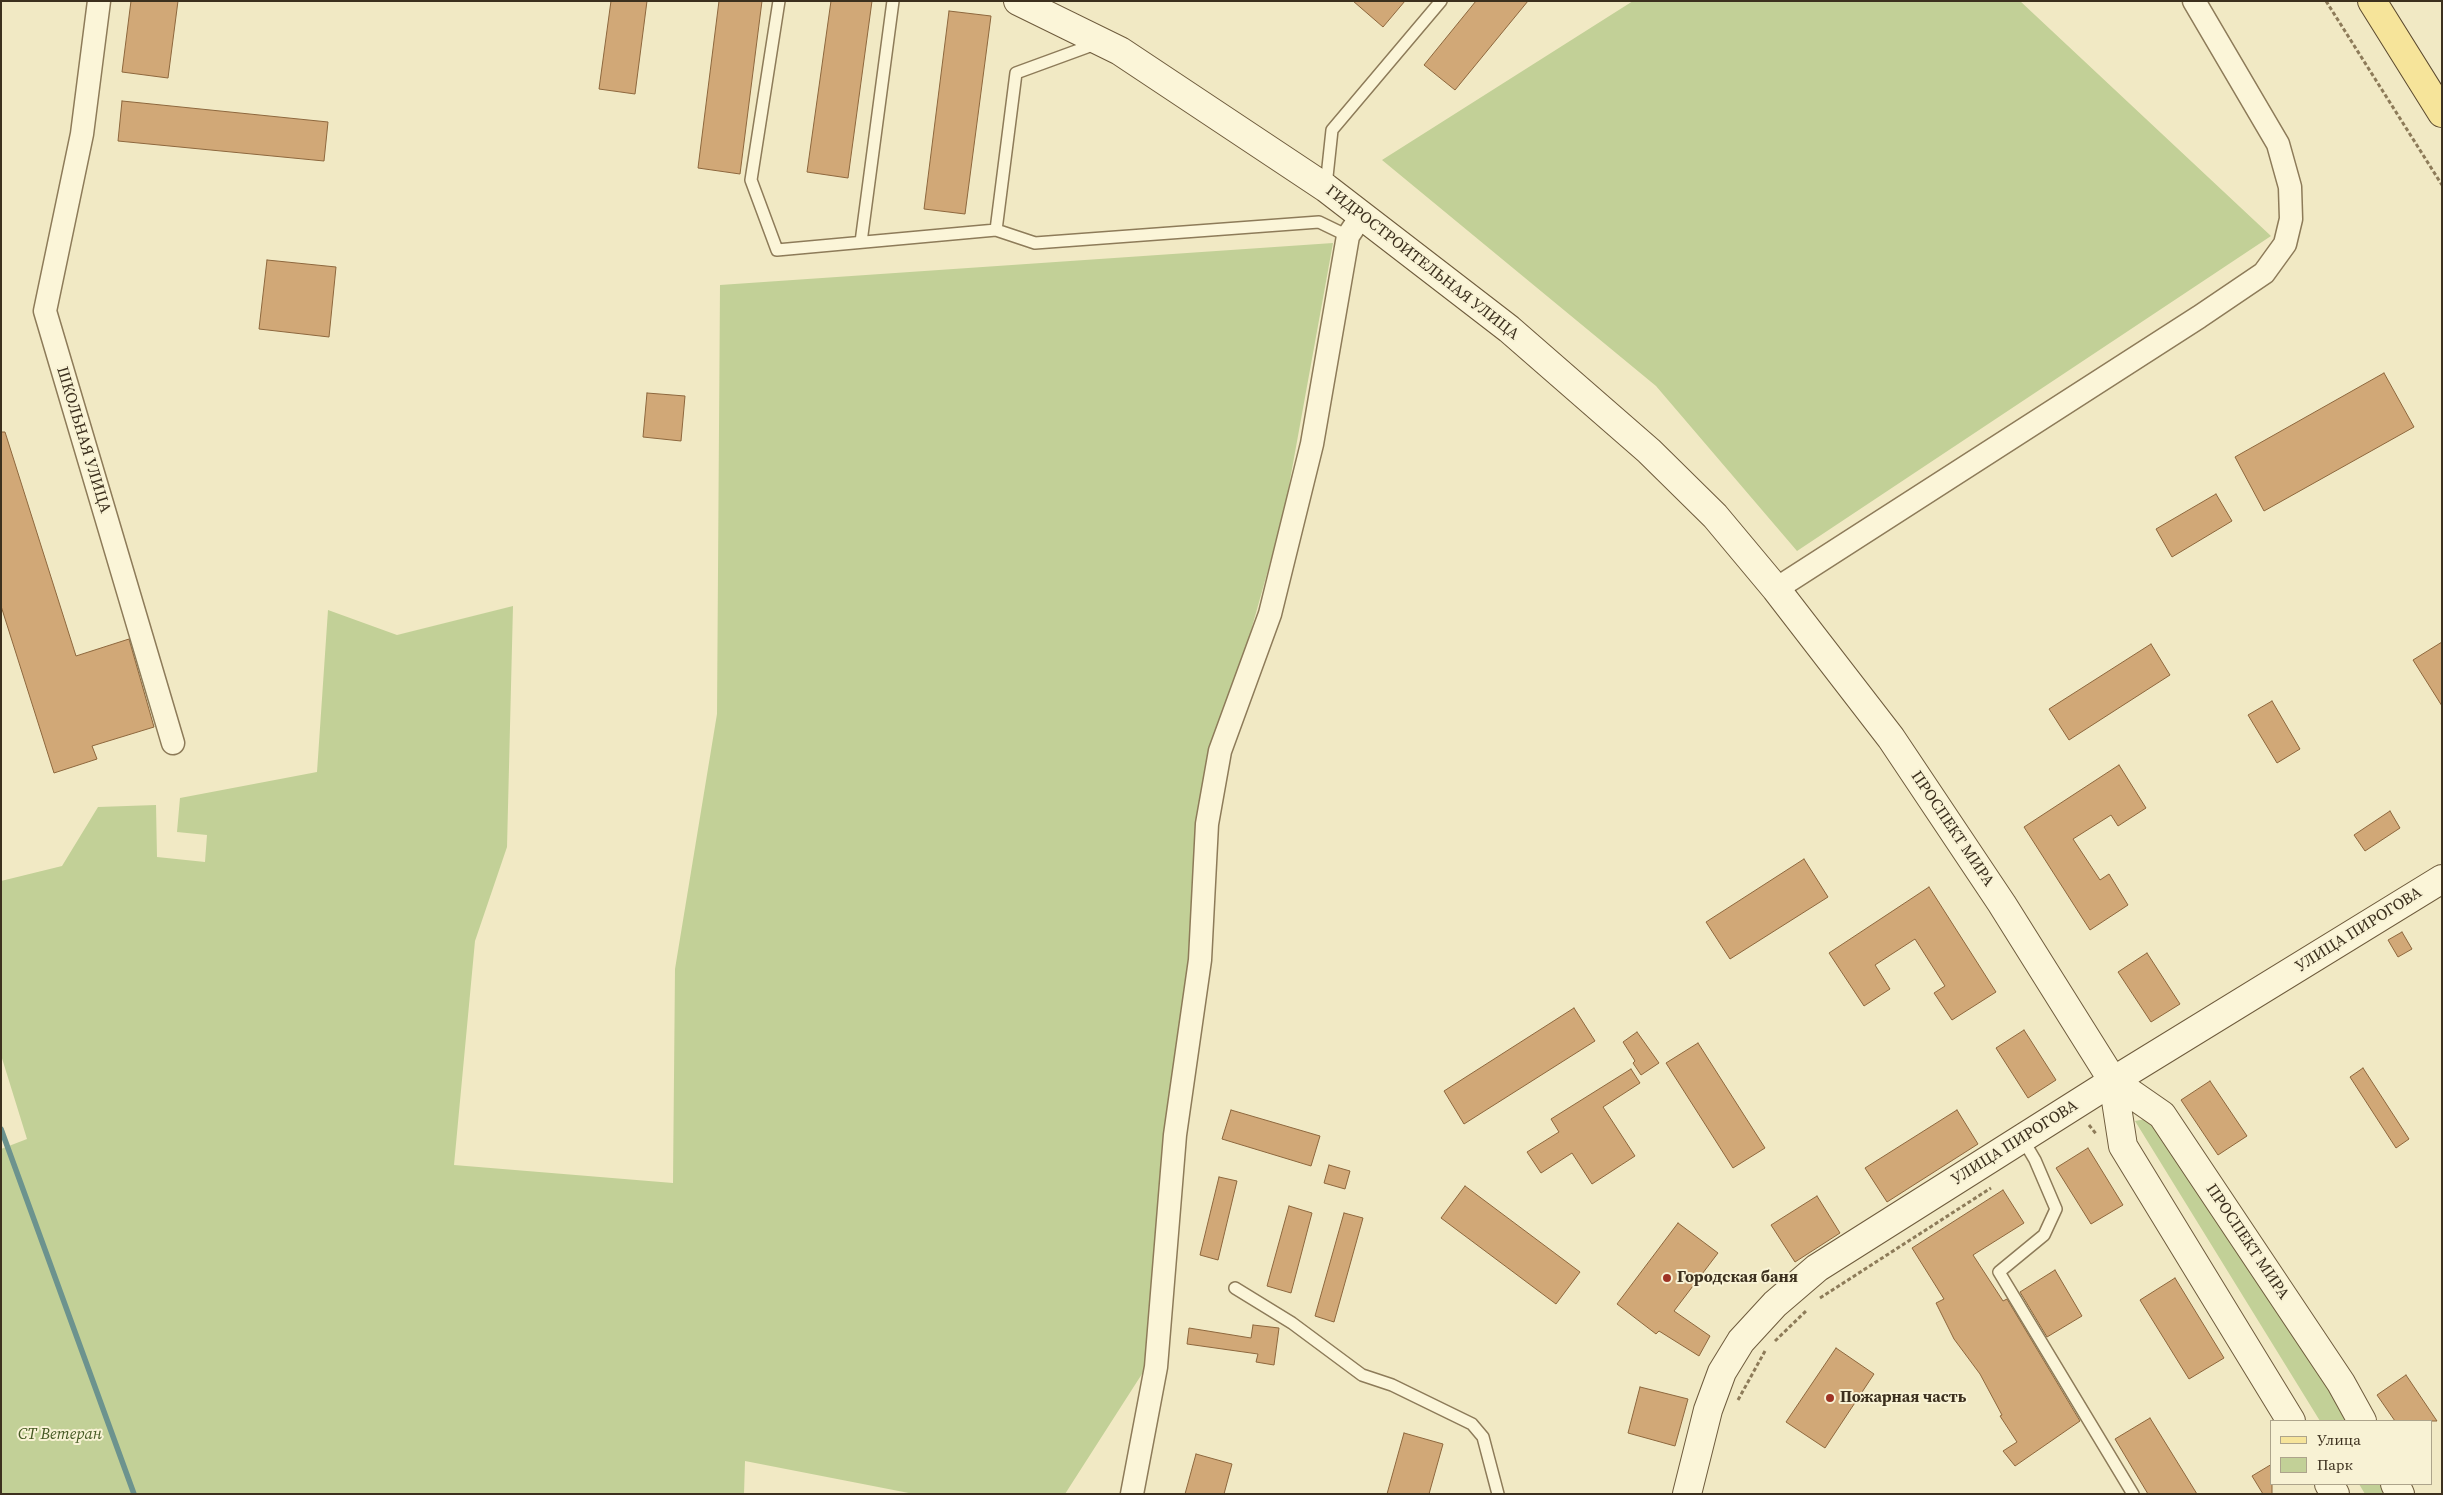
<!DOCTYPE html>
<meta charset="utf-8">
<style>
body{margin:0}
#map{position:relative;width:2443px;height:1495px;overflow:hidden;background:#f1e9c4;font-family:"Source Serif 4",serif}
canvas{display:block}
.frame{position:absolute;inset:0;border:2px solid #3c301e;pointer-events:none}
.legend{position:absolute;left:2270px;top:1420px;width:162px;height:65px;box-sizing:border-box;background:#f8f2d4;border:1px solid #ada48b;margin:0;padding:6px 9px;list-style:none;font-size:15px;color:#3c301e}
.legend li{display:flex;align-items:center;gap:10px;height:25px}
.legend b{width:25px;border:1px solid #ada48b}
</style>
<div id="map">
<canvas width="2443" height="1495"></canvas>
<div class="frame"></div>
<ul class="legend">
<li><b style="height:6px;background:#f6e49a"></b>Улица</li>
<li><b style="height:14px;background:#c2d097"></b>Парк</li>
</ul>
</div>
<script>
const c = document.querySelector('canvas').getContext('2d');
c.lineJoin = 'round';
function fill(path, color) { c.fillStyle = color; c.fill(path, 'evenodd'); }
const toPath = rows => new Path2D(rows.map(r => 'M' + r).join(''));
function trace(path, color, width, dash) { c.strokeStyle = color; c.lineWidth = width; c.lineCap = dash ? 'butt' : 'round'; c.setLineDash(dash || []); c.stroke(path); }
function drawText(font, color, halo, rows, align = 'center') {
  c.font = font + ' "Source Serif 4",serif'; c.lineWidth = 4; c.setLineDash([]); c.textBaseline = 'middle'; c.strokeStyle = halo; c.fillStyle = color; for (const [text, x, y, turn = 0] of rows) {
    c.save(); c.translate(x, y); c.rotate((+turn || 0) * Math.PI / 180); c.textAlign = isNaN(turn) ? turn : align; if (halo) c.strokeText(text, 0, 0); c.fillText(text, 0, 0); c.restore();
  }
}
fill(toPath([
 [1633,1,2020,1,2271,236,1797,551,1656,386,1382,160],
 [1333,243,1284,513,1204,798,1149,1363,1065,1494,914,1494,745,1461,744,1494,1,1494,1,1149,27,1139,1,1055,1,881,62,866,98,807,156,805,157,857,205,862,207,835,177,832,180,798,317,772,328,610,397,635,513,606,507,847,475,941,454,1165,673,1183,675,969,717,714,720,285],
 [2156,1117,2352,1421,2320,1421,2135,1121],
 [2359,1484,2386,1484,2392,1494,2365,1494]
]), '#c2d097');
trace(toPath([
 [1,1129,134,1494]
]), '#6c938e', 5.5);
const building = toPath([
 [131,1,178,1,168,78,122,72,131,1],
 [611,1,647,1,635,94,599,89,611,1],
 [719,1,762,1,740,174,698,168,719,1],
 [831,1,872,1,848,178,807,172,831,1],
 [1353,1,1405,1,1383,27,1353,1],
 [1476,1,1528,1,1455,90,1424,65,1476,1],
 [949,11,991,16,965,214,924,209,949,11],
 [122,101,328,122,324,161,118,141,122,101],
 [267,260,336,267,329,337,259,329,267,260],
 [2384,373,2414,427,2264,511,2235,457,2384,373],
 [647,393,685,396,681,441,643,437,647,393],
 [1,432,5,432,76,656,129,639,154,727,92,746,97,759,54,773,1,606,1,432],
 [2216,494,2232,521,2172,557,2156,529,2216,494],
 [2442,642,2442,706,2413,660,2442,642],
 [2151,644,2170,675,2069,740,2049,709,2151,644],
 [2272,701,2300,749,2277,763,2248,715,2272,701],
 [2119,765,2146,808,2118,826,2111,815,2073,839,2100,880,2109,874,2128,905,2090,930,2024,827,2119,765],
 [2390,811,2400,828,2365,851,2354,835,2390,811],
 [1804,859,1828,897,1730,959,1706,922,1804,859],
 [1929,887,1996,992,1952,1020,1934,993,1945,986,1915,939,1875,965,1890,989,1864,1006,1829,953,1929,887],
 [2402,932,2412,949,2398,957,2388,940,2402,932],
 [2147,953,2180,1004,2151,1022,2118,972,2147,953],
 [1574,1008,1595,1041,1464,1124,1444,1091,1574,1008],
 [2024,1030,2056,1080,2028,1098,1996,1048,2024,1030],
 [1637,1032,1659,1063,1641,1075,1633,1063,1635,1061,1623,1042,1637,1032],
 [1698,1043,1765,1148,1733,1168,1666,1063,1698,1043],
 [2363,1068,2409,1139,2396,1148,2350,1077,2363,1068],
 [1631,1069,1640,1083,1603,1107,1635,1156,1592,1184,1572,1153,1541,1173,1527,1152,1559,1132,1551,1119,1631,1069],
 [2210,1081,2247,1136,2218,1155,2181,1100,2210,1081],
 [1231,1110,1320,1136,1311,1166,1222,1139,1231,1110],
 [1957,1110,1978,1144,1887,1202,1865,1168,1957,1110],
 [2088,1148,2123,1205,2091,1224,2056,1168,2088,1148],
 [1329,1165,1350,1171,1345,1189,1324,1183,1329,1165],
 [1219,1177,1237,1181,1218,1260,1200,1255,1219,1177],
 [1465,1186,1580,1272,1556,1304,1441,1218,1465,1186],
 [2003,1190,2024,1223,1973,1255,2003,1301,2007,1299,2080,1421,2015,1466,2003,1451,2017,1442,2000,1416,2002,1415,1980,1374,1954,1339,1936,1303,1944,1299,1912,1248,2003,1190],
 [1817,1196,1840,1233,1795,1262,1771,1225,1817,1196],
 [1289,1206,1312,1213,1291,1293,1267,1286,1289,1206],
 [1344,1213,1363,1218,1334,1322,1315,1316,1344,1213],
 [1678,1223,1718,1253,1674,1311,1710,1336,1699,1356,1659,1331,1656,1334,1617,1304,1678,1223],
 [2055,1270,2082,1316,2047,1337,2020,1292,2055,1270],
 [2175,1278,2224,1358,2189,1379,2140,1300,2175,1278],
 [1253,1325,1279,1328,1274,1365,1256,1362,1258,1354,1187,1344,1189,1328,1251,1338,1253,1325],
 [1836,1348,1874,1374,1825,1448,1786,1422,1836,1348],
 [2406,1375,2437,1421,2395,1421,2377,1395,2406,1375],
 [1640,1387,1688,1399,1675,1446,1628,1433,1640,1387],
 [2150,1418,2197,1494,2148,1494,2115,1439,2150,1418],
 [1404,1433,1443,1444,1429,1494,1387,1494,1404,1433],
 [1196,1454,1232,1464,1224,1494,1185,1494,1196,1454],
 [2272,1464,2272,1494,2263,1494,2252,1476,2272,1464]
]);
fill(building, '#d1a877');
trace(building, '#8d673d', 1);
const lane = toPath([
 [779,1,751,180,777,250,996,230,1035,243,1319,222,1348,236],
 [1326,186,1332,130,1441,1],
 [996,230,1016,73,1098,43],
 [861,242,893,1],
 [2022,1138,2035,1160,2056,1209,2044,1235,1999,1272,2133,1494],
 [1235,1288,1292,1323,1362,1375,1392,1385,1472,1424,1483,1437,1498,1494]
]);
const street = toPath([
 [99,1,82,134,45,311,173,743],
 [1776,589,2199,317,2264,273,2285,244,2291,219,2290,187,2278,144,2194,1],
 [1132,1494,1156,1367,1175,1135,1200,960,1207,824,1220,751,1270,614,1312,444,1348,236,1362,215]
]);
const secondary = toPath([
 [1018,1,1120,51,1326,188,1509,329,1649,451,1715,516,1776,589,1891,738,2002,904,2113,1081,2123,1146,2291,1421],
 [2113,1081,2162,1115,2341,1383,2362,1421],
 [2329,1484,2335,1494],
 [2395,1484,2400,1494],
 [1687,1494,1708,1410,1722,1372,1741,1341,1775,1304,1817,1268,2113,1081,2442,879]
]);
const primary = toPath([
 [2372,1,2442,113]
]);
trace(lane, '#8d7b59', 14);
trace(street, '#8d7b59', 25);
trace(secondary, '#6e5b3c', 30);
trace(primary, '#5a482d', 30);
trace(toPath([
 [2326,1,2442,185],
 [2089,1125,2097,1135],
 [1820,1298,1991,1188],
 [1775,1341,1806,1311],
 [1738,1400,1765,1351]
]), '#8d7b59', 3, [4, 2.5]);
trace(lane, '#fbf5d8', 11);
trace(street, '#fbf5d8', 22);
trace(secondary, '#fbf5d8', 28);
trace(primary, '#f6e49a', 28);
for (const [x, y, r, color] of [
 [1667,1278,5,"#9f3325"],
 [1830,1398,5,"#9f3325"]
]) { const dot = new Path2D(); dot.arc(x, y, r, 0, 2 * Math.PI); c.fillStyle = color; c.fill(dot); trace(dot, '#f8f2d4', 2); }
drawText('16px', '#3c301e', '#f8f2d4', [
 ["ГИДРОСТРОИТЕЛЬНАЯ УЛИЦА",1422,263,38],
 ["ШКОЛЬНАЯ УЛИЦА",83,440,73],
 ["ПРОСПЕКТ МИРА",1952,829,56],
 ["УЛИЦА ПИРОГОВА",2359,930,-32],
 ["УЛИЦА ПИРОГОВА",2015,1143,-32],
 ["ПРОСПЕКТ МИРА",2247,1242,56]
]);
drawText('bold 16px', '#3c301e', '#f8f2d4', [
 ["Городская баня",1677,1278],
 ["Пожарная часть",1840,1398]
], 'left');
drawText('italic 16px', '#455923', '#f8f2d4', [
 ["СТ Ветеран",60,1435]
]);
</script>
